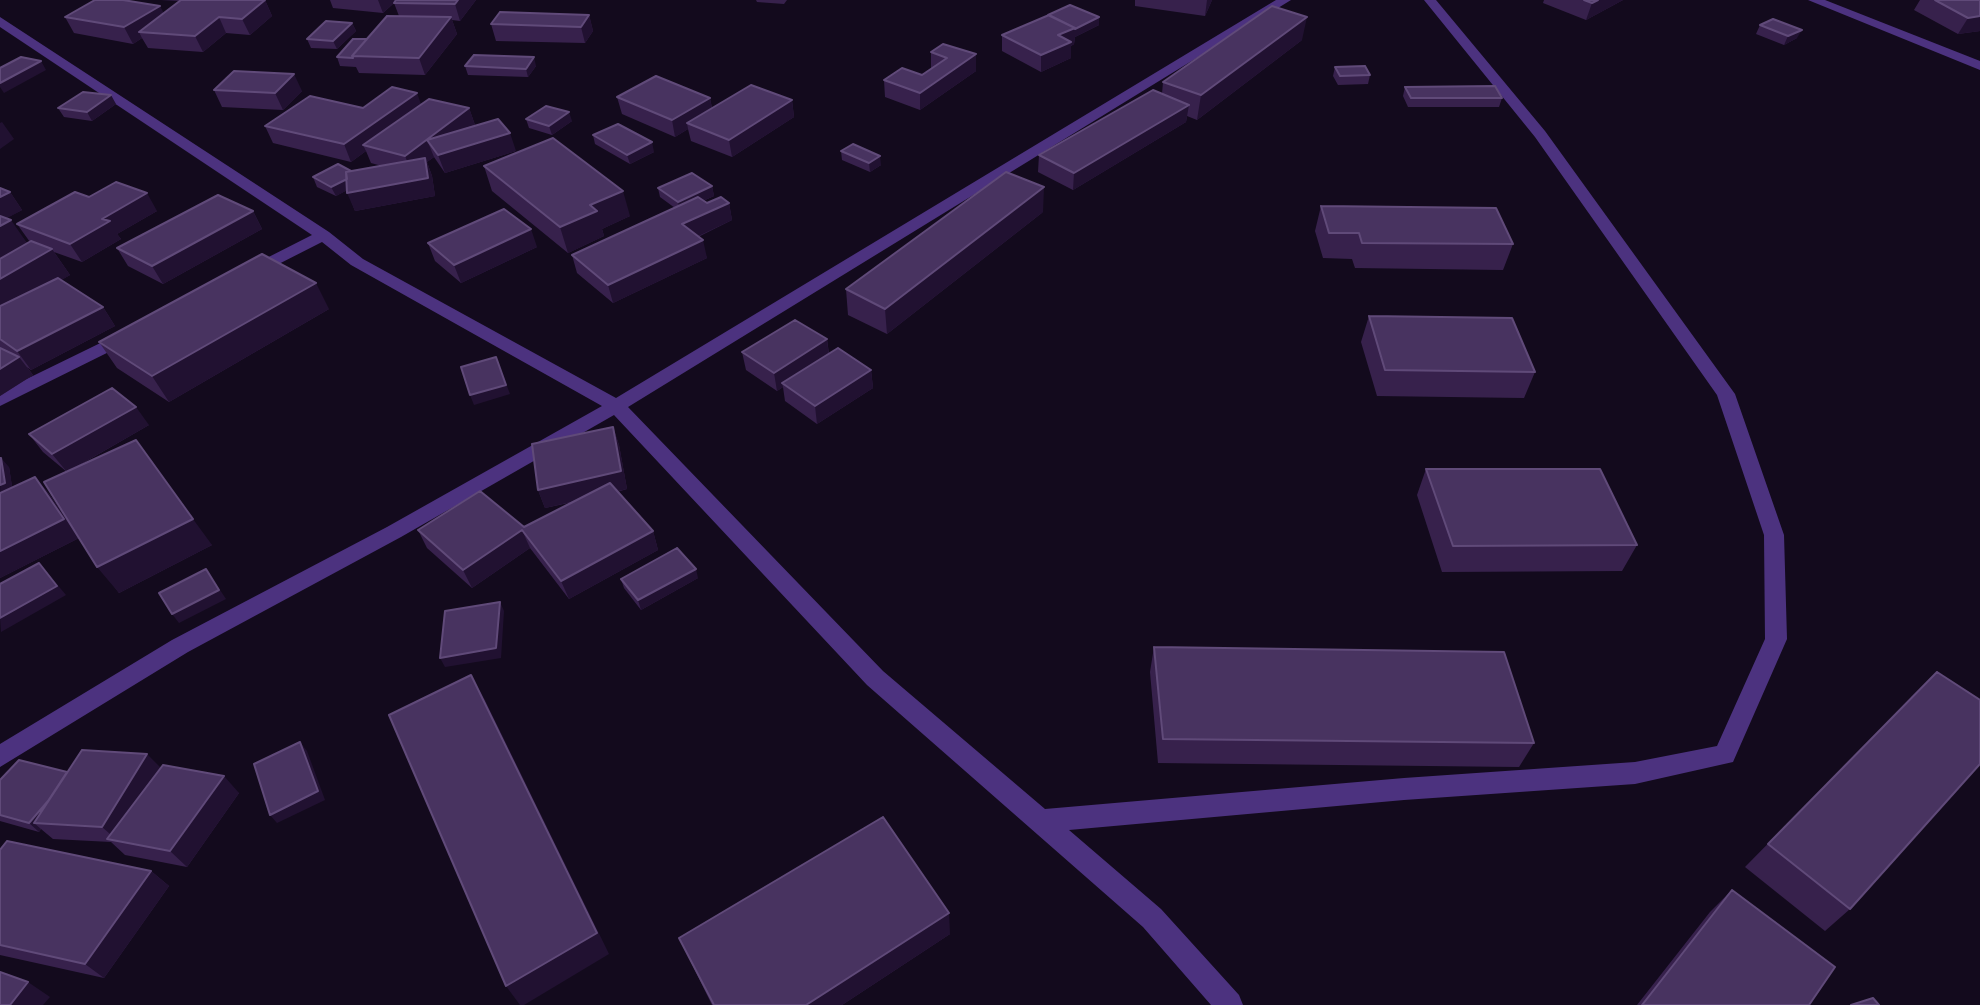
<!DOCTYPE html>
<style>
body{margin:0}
canvas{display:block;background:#130a1d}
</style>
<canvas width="1980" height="1005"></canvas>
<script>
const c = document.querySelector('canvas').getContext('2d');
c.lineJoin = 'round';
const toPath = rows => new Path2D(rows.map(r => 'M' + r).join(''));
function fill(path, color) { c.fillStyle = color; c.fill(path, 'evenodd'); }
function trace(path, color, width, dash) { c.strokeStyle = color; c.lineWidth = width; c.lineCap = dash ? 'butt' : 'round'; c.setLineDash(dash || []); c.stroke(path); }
fill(toPath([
 [1276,0,1291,0,628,407,883,671,1045,809,1404,778,1635,762,1717,746,1765,639,1764,535,1717,395,1535,137,1424,0,1436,0,1545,131,1735,394,1784,535,1787,639,1733,762,1635,784,1404,800,1069,830,1161,909,1239,995,1243,1005,1211,1005,1143,927,867,685,614,415,401,537,188,652,0,767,0,744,172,640,387,527,602,406,351,265,322,242,257,275,245,275,243,272,245,269,312,235,0,27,0,17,329,232,363,259,616,398,1276,0],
 [1808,0,1825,0,1980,61,1980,70,1808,0],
 [127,330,133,332,136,336,133,340,0,406,0,392,127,330]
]), '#4c327f');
fill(toPath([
 [161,0,265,0,272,16,250,35,226,33,203,52,148,48,142,38,133,44,74,33,65,17,164,13,180,1],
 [330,0,476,0,460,21,452,20,457,34,425,75,359,73,356,67,340,66,337,57,367,39,399,16,394,3,383,13,333,8],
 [756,0,787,0,784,4,757,2],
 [1135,0,1212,0,1205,16,1135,6],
 [1544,0,1623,0,1586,20,1543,3],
 [1920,0,1980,0,1980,31,1958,34,1914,10],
 [589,15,593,31,585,43,496,41,491,24],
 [1099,17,1099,25,1075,37,1074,44,1071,46,1071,58,1041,72,1002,51,1002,35],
 [352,23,356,31,337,49,311,48,307,39],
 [1760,25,1797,38,1784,45,1756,34],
 [1302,40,1197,120,1187,116,1186,122,1073,190,1038,172,1039,155,1162,94,1163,82],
 [943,44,976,71,920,110,885,97,884,80,922,75,931,69,931,52],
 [465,66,536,66,528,77,468,75],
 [1335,67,1370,75,1368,84,1338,85,1333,76],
 [1405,87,1502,98,1499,107,1408,107,1403,96],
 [214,90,302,91,283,110,222,107],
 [617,97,710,98,712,108,792,100,794,117,732,157,691,141,688,129,675,137,622,114],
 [116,104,92,121,64,117,58,108],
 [421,104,469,108,475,125,516,151,445,173,434,157,427,162,432,176,435,196,355,211,347,190,336,196,317,187,313,177,382,166,371,163,366,151,351,162,273,143,265,126,363,108],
 [526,119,572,121,552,135,529,128],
 [593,135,654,152,630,164,595,144],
 [841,151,881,165,870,172,842,160],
 [484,166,630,216,602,229,604,236,568,253,492,191],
 [712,186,714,196,703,201,707,203,729,203,732,220,698,237,707,258,613,303,577,273,572,255,675,208,660,197,658,188],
 [0,188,10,192,22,210,6,218,27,243,30,242,17,224,89,197,157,211,117,234,121,239,82,262,54,252,70,275,61,280,103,307,115,326,31,370,27,367,33,375,0,396,0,348,4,350,0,347],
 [1321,206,1513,244,1503,270,1355,268,1352,259,1323,258,1315,231],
 [253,211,262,229,163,284,128,266,117,248],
 [1043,212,887,334,848,315,846,289],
 [428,243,537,247,461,283,435,261],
 [329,309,169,402,117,368,99,342],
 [1369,316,1535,372,1524,398,1377,396,1361,342],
 [827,339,829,354,871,370,873,388,817,424,785,401,783,387,777,391,746,370,742,352],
 [149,425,71,470,212,545,119,593,79,538,0,578,9,467,12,487,35,477,50,495,73,529,67,472,43,452,29,434],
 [613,427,619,445,627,489,617,492,653,531,658,550,569,599,530,548,472,588,427,548,418,530,524,527,573,502,545,508,538,490],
 [1426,469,1637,545,1622,571,1442,572,1417,495],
 [698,578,641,610,624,588,621,579],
 [1154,647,1534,743,1519,767,1158,763,1150,672],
 [1937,672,1850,909,1825,931,1745,867],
 [161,768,239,793,187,867,125,855,111,842,53,839,41,829,39,832,0,821,0,780,67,772],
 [0,850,151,871,169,886,104,978,0,955],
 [1732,890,1809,1005,1637,1005,1710,912],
 [950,934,842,1005,712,1005,679,938]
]), '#37214c');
fill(toPath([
 [248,0,265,0,272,16,250,35,242,19],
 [378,0,397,0,383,13],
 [458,0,476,0,460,21,455,4],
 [1207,0,1212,0,1205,16],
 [1598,0,1623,0,1586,20,1592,3],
 [160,6,169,23,139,32,142,38,133,44,124,27],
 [589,15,593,31,585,43,581,27],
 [1980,16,1980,31,1958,34,1968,18],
 [219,17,226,33,203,52,195,36],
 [451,17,457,34,425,75,419,58],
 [1099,17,1099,25,1075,37,1074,44,1071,46,1071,58,1041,72,1041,55,1058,35],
 [1307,17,1302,40,1197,120,1201,95],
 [352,23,356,31,337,49,333,41],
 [1802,30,1797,38,1784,45,1788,36],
 [976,54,976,71,920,110,920,93],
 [534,57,536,66,528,77,526,69],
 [41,61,46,70,4,93,0,87,0,83],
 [294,74,302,91,283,110,275,93],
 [417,93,423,110,363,145,366,151,351,162,344,144],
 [111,95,116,104,92,121,87,112],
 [710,98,713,115,687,123,688,129,675,137,672,120],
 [792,100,794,117,732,157,729,140],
 [1189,105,1186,122,1073,190,1074,173],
 [469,108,475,125,427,140,434,157,427,162,432,176,435,196,355,211,347,193,412,173,405,156],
 [569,112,572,121,552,135,549,126],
 [2,122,14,139,0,149,0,123],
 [510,133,516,151,445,173,438,155],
 [652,142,654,152,630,164,627,155],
 [880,156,881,165,870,172,869,163],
 [357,174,361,183,336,196,331,187],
 [712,186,714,196,680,211,678,202],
 [1044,187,1043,212,887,334,885,309],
 [623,191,630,216,602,229,604,236,568,253,560,227,590,205],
 [10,192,22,210,0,222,0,197],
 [147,193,157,211,117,234,121,239,82,262,70,244,102,219],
 [729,203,732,220,686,242,682,224],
 [253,211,262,229,163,284,152,266],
 [11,220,29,246,0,262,0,226],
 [531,229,537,247,461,283,454,265],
 [703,240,707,258,613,303,608,285],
 [52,249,70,275,0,316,0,279],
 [316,283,329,309,169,402,152,376],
 [103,307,115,326,31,370,17,351],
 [827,339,829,357,782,383,783,387,777,391,774,373],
 [19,357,33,375,0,396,0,369],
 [496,357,510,394,474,405,470,395],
 [871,370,873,388,817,424,815,406],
 [136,407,149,425,67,472,52,454],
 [613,427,619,445,627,489,545,508,538,490],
 [1,458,9,467,13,492,0,497],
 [35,477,50,495,79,538,0,578,0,551],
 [193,519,212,545,119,593,97,567],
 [522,530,530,548,472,588,463,570],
 [653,531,658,550,569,599,561,581],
 [39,563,66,595,1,632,0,618],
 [206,569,226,599,179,623,172,614],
 [696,569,698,578,641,610,638,600],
 [500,602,504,611,501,658,445,667,440,658],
 [471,675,485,700,609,954,524,1005,520,1005,506,986],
 [300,742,307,751,325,800,277,823,270,815],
 [147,754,164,771,118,841,102,827],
 [72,773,34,823,41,829,39,832,29,823],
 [224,776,239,793,187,867,170,851],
 [151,871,169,886,104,978,85,964],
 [949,913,950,934,842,1005,806,1005],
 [28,982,50,997,43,1005,10,1005]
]), '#211131');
const building = toPath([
 [95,0,123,0,160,6,124,27,65,17,95,0],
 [181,0,265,0,242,19,219,17,195,36,139,32,181,0],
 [396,0,458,0,455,4,394,3,396,0],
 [1584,0,1598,0,1592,3,1584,0],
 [1935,0,1980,0,1980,16,1968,18,1935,0],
 [1070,5,1099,17,1075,29,1074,28,1075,28,1048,15,1070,5],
 [1272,6,1307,17,1201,95,1163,82,1272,6],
 [500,12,589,15,581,27,491,24,500,12],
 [1049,15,1075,28,1058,35,1071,42,1041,55,1002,35,1049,15],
 [387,16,451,17,419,58,352,56,387,16],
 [1773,19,1802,30,1788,36,1760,25,1773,19],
 [326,21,352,23,333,41,307,39,326,21],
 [353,39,367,39,352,56,353,58,337,57,353,39],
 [943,44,976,54,920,93,884,80,902,68,922,75,947,58,931,52,943,44],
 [474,55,534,57,526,69,465,66,474,55],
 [21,57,41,61,0,83,0,68,21,57],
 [1365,66,1370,75,1340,76,1335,67,1365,66],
 [234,71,294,74,275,93,214,90,234,71],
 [656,76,710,98,672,120,617,97,656,76],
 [751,85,792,100,729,140,687,123,751,85],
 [1495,86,1502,98,1411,98,1405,87,1495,86],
 [392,87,417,93,344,144,265,126,310,96,363,108,392,87],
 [1153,90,1189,105,1074,173,1039,155,1153,90],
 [83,92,111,95,87,112,58,108,83,92],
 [429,99,469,108,405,156,363,145,429,99],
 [546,106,569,112,549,126,526,119,546,106],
 [498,119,510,133,438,155,427,140,498,119],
 [618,124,652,142,627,155,593,135,618,124],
 [553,138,623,191,590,205,597,211,560,227,484,166,553,138],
 [853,144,880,156,869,163,841,151,853,144],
 [425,158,428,178,347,193,346,172,425,158],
 [338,164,351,171,346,172,347,179,331,187,313,177,338,164],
 [1006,172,1044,187,885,309,846,289,1006,172],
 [692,173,712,186,678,202,658,188,692,173],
 [116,182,147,193,102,219,110,221,70,244,17,224,75,192,89,197,116,182],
 [0,188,10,192,0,197,0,188],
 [218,195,253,211,152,266,117,248,218,195],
 [698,197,707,203,721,197,729,203,682,224,703,240,608,285,572,255,698,197],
 [1321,206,1496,208,1513,244,1362,243,1359,233,1329,233,1321,206],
 [504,209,531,229,454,265,428,243,504,209],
 [0,216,11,220,0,226,0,216],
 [31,241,52,249,0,279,0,259,31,241],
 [262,254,316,283,152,376,99,342,262,254],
 [58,278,103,307,17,351,0,339,0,306,58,278],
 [1369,316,1512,318,1535,372,1385,370,1369,316],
 [795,320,827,339,774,373,742,352,795,320],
 [0,348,19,357,0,369,0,348],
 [838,348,871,370,815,406,782,383,838,348],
 [496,357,506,385,470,395,461,367,496,357],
 [112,388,136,407,52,454,29,434,112,388],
 [613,427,621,471,538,490,532,444,613,427],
 [136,440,193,519,97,567,44,482,136,440],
 [0,458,1,458,5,483,0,485,0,458],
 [1426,469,1600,469,1637,545,1453,546,1426,469],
 [35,477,64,519,0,551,0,493,35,477],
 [610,483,653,531,561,581,522,530,463,570,418,530,480,491,524,527,610,483],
 [677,548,696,569,638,600,621,579,677,548],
 [39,563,57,586,0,618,0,584,39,563],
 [206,569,219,590,172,614,159,593,206,569],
 [500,602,496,648,440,658,445,611,500,602],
 [1154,647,1504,652,1534,743,1163,739,1154,647],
 [1937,672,1980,700,1980,764,1850,909,1768,844,1937,672],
 [471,675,597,933,506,986,389,715,471,675],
 [300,742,318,791,270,815,254,764,300,742],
 [82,750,147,754,102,827,34,823,82,750],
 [19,760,67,772,48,801,29,823,0,815,0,780,19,760],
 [163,765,224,776,170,851,107,839,163,765],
 [883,817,949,913,806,1005,714,1005,679,938,883,817],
 [7,841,151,871,85,964,0,945,0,850,7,841],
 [1732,890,1835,967,1809,1005,1642,1005,1732,890],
 [0,972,28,982,10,1005,0,1005,0,972],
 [1873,998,1879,1005,1851,1005,1873,998]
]);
fill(building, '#483360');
trace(building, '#604a79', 2);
</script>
